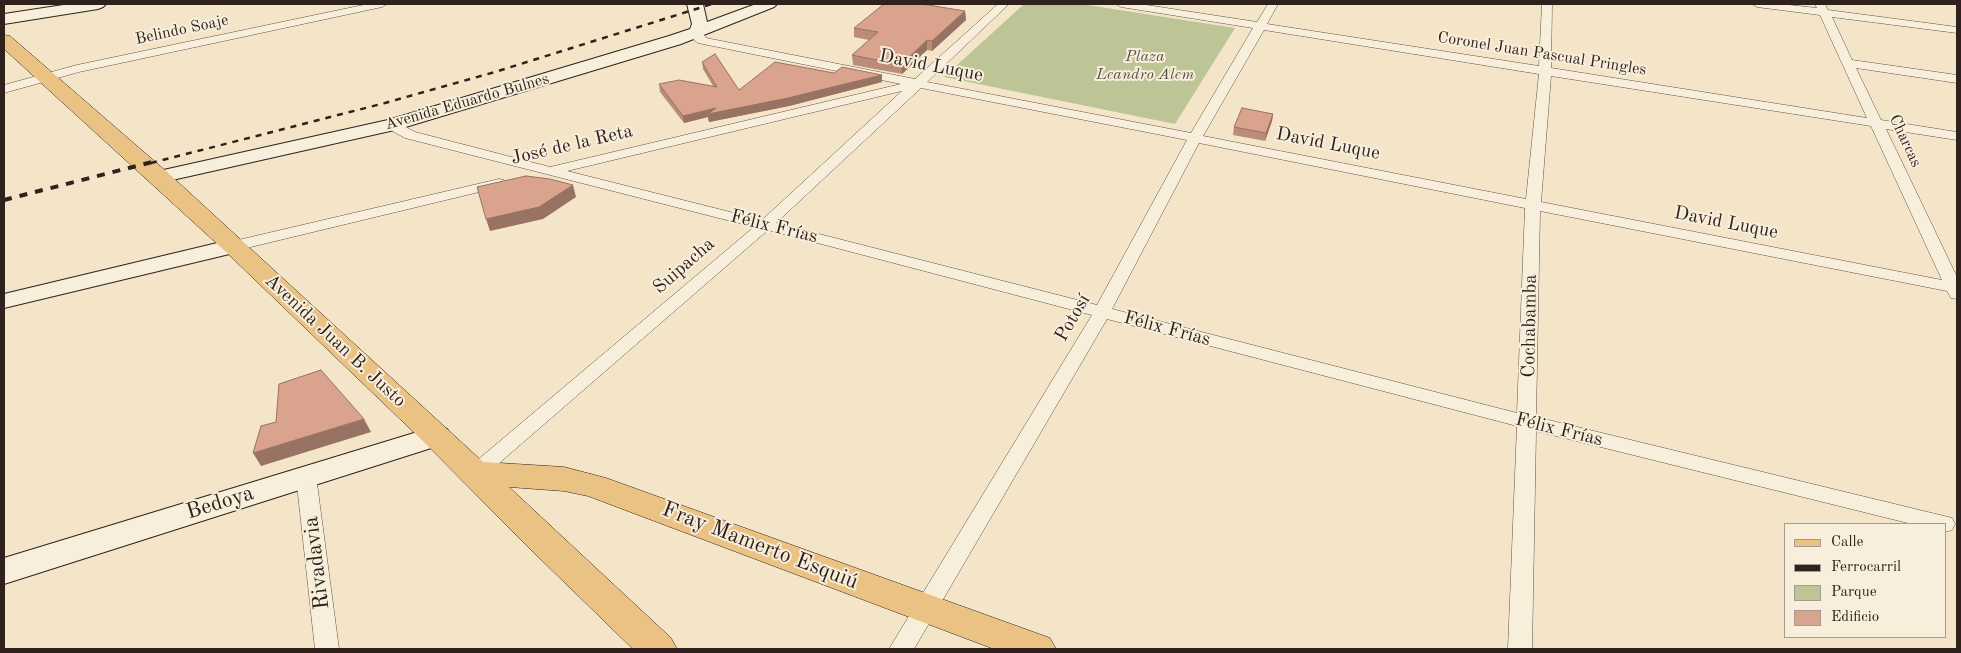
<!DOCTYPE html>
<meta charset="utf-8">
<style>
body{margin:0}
#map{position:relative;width:1961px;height:653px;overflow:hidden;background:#f4e5c9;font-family:"Old Standard TT",serif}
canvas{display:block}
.frame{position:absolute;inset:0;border:5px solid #2f211b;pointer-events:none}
.legend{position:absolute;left:1784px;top:523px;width:162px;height:115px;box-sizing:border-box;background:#f8eedc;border:1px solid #a89c8f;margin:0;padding:6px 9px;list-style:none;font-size:15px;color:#2f211b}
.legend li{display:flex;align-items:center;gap:10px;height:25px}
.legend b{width:25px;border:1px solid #a89c8f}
</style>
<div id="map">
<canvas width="1961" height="653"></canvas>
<div class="frame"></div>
<ul class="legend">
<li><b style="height:6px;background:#eac284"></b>Calle</li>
<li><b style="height:6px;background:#2f211b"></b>Ferrocarril</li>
<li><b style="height:14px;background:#bdc495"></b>Parque</li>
<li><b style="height:14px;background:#d9a38d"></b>Edificio</li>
</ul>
</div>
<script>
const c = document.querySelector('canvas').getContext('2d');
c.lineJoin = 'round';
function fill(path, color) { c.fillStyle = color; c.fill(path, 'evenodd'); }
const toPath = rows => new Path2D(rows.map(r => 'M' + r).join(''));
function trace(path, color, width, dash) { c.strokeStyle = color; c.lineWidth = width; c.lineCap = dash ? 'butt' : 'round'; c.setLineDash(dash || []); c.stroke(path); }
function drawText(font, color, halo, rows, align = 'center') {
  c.font = font + ' "Old Standard TT",serif'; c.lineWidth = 4; c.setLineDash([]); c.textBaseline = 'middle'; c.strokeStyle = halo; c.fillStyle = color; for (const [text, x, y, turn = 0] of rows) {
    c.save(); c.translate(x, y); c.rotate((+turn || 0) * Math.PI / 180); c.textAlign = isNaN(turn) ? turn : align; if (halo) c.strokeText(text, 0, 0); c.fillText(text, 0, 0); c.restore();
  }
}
fill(toPath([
 [1024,4,1081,4,1235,28,1175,124,944,77]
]), '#bdc495');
const street = toPath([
 [368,4,387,4,382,7,79,72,4,93,4,85,77,65,368,4],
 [998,4,1009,4,927,82,1191,133,1253,28,1121,7,1116,4,1140,4,1257,22,1268,4,1278,4,1267,24,1539,66,1542,4,1552,4,1551,68,1867,118,1820,15,1757,7,1752,4,1780,4,1817,8,1815,4,1825,4,1828,10,1957,27,1957,33,1832,17,1852,60,1957,75,1957,83,1856,68,1881,120,1957,132,1957,140,1886,129,1957,277,1957,299,1951,298,1947,291,1540,211,1536,417,1944,516,1952,518,1955,524,1952,530,1945,532,1945,524,1912,524,1536,431,1532,649,1508,649,1517,426,1107,319,914,649,889,649,1092,315,768,230,482,478,475,480,468,478,465,473,468,468,754,227,405,138,387,128,385,125,387,122,397,122,415,132,550,167,901,84,698,43,692,38,693,30,701,30,706,38,915,79,998,4],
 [1264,30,1539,74,1526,199,1203,136,1264,30],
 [1551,76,1871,126,1942,280,1541,202,1551,76],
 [921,88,1187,140,1097,305,776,223,921,88],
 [902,91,762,220,567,171,902,91],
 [1199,143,1525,208,1517,413,1112,309,1199,143],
 [499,179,504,180,506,183,504,186,234,251,228,249,226,246,228,243,234,241,499,179],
 [306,469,313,471,316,476,339,649,315,649,296,476,299,471,306,469]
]);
const secondary = toPath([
 [70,4,106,4,103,7,98,9,4,24,4,14,70,4],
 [687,4,703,4,707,22,756,4,777,4,774,7,681,44,399,129,159,183,152,181,149,177,152,173,159,171,388,120,669,36,690,29,692,24,687,4],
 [234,239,242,241,245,246,242,251,4,308,4,294,234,239],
 [437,426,447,429,451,436,447,443,4,584,4,558,437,426]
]);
const primary = toPath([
 [4,35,10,36,167,172,483,462,564,467,606,478,1050,638,1056,649,994,649,588,496,564,491,509,487,671,638,677,649,633,649,527,546,426,444,225,251,4,49,4,35]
]);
trace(street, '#605246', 1);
trace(secondary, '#2f211b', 2);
trace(primary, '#2f211b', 1);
fill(street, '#f8eedc');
fill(secondary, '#f8eedc');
fill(primary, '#eac284');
trace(toPath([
 [151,163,385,103,495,72,712,4]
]), '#2f211b', 2.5, [6, 6]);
trace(toPath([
 [4,200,156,161]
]), '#2f211b', 4, [8, 8]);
fill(toPath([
 [965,11,966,20,932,51,927,50,902,74,853,65,852,55,869,40,854,37,854,28],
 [702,62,739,90,882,82,789,106,709,122,708,117,684,123,660,92,659,84,713,86,703,69],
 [1273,114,1272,121,1265,141,1233,135,1234,127]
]), '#bb8c79');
fill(toPath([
 [965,11,966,20,932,51,932,41],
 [927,40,927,50,902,74,901,65],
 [882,75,882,82,789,106,709,122,708,117,684,123,683,116,716,108],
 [1273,114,1272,121,1265,141,1266,133],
 [573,185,576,197,543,219,490,231,486,219],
 [364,419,371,432,261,466,253,453]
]), '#987263');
const building = toPath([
 [884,4,922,4,965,11,932,41,927,40,901,65,852,55,878,32,854,28,884,4],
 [715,54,739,90,775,62,834,73,842,67,882,75,788,98,708,114,716,108,683,116,659,84,679,80,717,87,702,62,715,54],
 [1242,108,1273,114,1266,133,1234,127,1242,108],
 [526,176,550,179,573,185,539,207,486,219,477,187,526,176],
 [321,370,364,419,253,453,261,426,276,422,279,384,321,370]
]);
fill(building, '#d9a38d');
trace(building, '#987263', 1);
drawText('16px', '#2f211b', '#f8eedc', [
 ["Belindo Soaje",182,30,-12],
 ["Coronel Juan Pascual Pringles",1542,54,9],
 ["Avenida Eduardo Bulnes",467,102,-16],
 ["Charcas",1905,141,65]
]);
drawText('italic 16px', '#5a5240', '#f8eedc', [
 ["Plaza",1145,57],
 ["Leandro Alem",1145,75]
]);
drawText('19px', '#2f211b', '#f8eedc', [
 ["David Luque",931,66,11],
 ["David Luque",1328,144,11],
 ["José de la Reta",572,145,-13],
 ["David Luque",1726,223,11],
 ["Félix Frías",774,227,14],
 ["Suipacha",684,266,-41],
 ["Potosí",1073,318,-60],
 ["Cochabamba",1530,326,-89],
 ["Félix Frías",1167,329,15],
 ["Avenida Juan B. Justo",335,341,43],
 ["Félix Frías",1559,430,14]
]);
drawText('22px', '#2f211b', '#f8eedc', [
 ["Bedoya",220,503,-17],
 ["Fray Mamerto Esquiú",760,546,21],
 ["Rivadavia",317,563,-97]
]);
</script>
